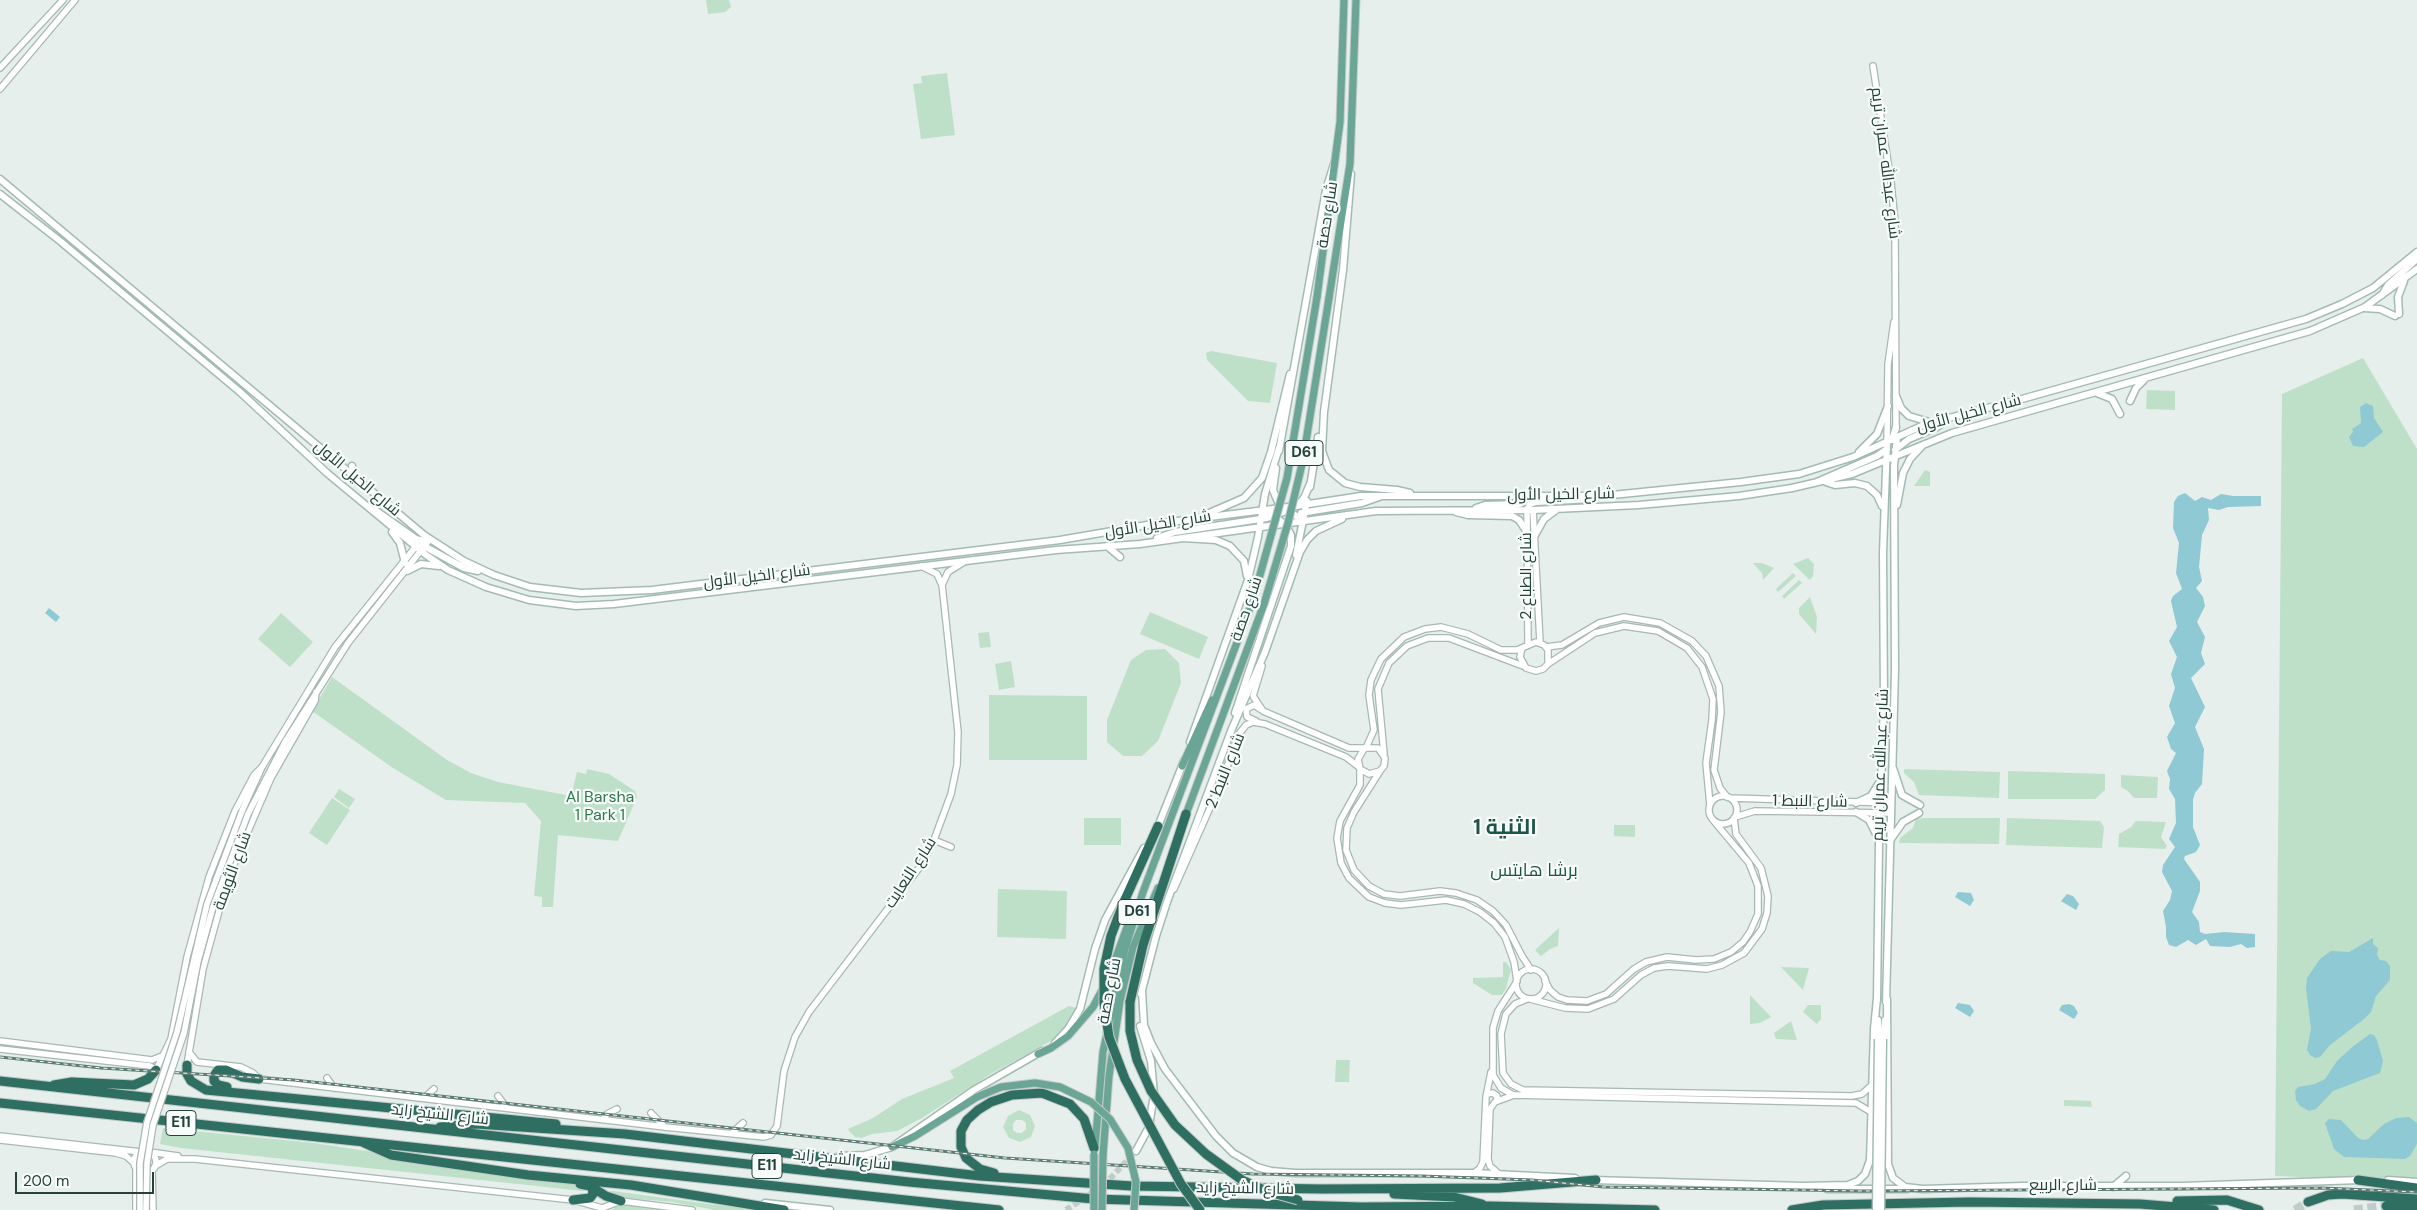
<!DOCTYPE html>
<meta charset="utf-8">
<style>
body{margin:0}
#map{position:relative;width:2417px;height:1210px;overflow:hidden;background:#e6efeb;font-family:"DM Sans",sans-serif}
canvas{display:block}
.scale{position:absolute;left:15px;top:1172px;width:139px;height:22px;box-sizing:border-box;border:2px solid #24423a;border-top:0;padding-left:6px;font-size:15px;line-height:18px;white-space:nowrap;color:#24423a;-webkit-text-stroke:4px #f7fbf9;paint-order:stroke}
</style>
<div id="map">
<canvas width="2417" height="1210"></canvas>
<div class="scale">200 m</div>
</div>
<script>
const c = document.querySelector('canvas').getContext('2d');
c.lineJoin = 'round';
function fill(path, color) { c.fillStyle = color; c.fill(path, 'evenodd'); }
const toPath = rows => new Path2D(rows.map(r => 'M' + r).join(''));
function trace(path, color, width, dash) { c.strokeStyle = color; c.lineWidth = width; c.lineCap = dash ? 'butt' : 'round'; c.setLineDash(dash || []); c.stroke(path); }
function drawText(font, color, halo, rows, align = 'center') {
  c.font = font + ' "DM Sans",Cairo,sans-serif'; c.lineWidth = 4.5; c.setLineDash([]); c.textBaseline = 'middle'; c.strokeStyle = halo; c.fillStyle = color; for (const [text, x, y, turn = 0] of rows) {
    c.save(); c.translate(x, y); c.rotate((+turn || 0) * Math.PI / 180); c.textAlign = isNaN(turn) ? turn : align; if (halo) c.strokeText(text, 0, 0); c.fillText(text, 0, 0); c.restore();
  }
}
fill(toPath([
 [706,0,729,0,731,7,725,12,708,14],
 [947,73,955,135,921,139,913,84,922,83,921,76],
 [1211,351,1277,363,1270,403,1248,401,1207,360,1206,353],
 [2363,358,2417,449,2417,1182,2275,1176,2282,394],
 [2147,390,2175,391,2175,410,2146,409],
 [1925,470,1930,472,1930,486,1914,486],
 [1808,558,1814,564,1813,576,1810,580,1793,564],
 [1753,563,1762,563,1774,568,1763,580,1762,573],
 [1793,573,1796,576,1778,592,1776,589],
 [1799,580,1802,583,1784,599,1782,596],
 [1810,597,1817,617,1816,634,1799,614,1799,608],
 [1150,612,1208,637,1199,659,1140,634],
 [281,613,313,642,290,667,258,639],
 [989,632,991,647,980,648,978,633],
 [1165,649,1179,663,1181,683,1158,741,1142,756,1123,756,1107,742,1107,720,1131,660,1146,650],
 [1011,661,1015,687,999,690,995,664],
 [332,677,447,760,471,773,498,782,571,796,577,772,586,774,587,769,609,774,635,791,637,797,618,841,558,835,553,907,542,907,542,897,534,896,541,821,525,803,446,800,393,768,312,711],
 [989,695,1087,696,1087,760,989,760],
 [1904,769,2000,772,1999,798,1919,795,1914,782,1904,773],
 [2008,771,2105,774,2105,790,2095,799,2008,799],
 [2121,775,2158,777,2157,798,2134,798,2128,791,2121,787],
 [339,789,355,799,349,808,334,797],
 [332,798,350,810,327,845,309,833],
 [1084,818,1121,818,1121,845,1084,845],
 [1925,818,2000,818,1999,844,1899,843,1900,838,1913,828,1916,819],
 [2007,818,2100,821,2104,827,2102,848,2006,845],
 [2136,821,2166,822,2161,837,2167,846,2165,849,2118,847,2119,834,2131,827],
 [1614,825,1635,825,1635,837,1614,836],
 [998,889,1067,891,1066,939,997,937],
 [1559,928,1558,946,1550,949,1541,956,1535,950],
 [1503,962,1506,962,1511,970,1506,988,1502,995,1492,995,1473,983,1473,978,1503,977],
 [1781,967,1809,968,1803,990],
 [1750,995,1771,1017,1760,1023,1750,1024],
 [1808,1005,1821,1005,1821,1019,1817,1024,1803,1012],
 [1069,1006,1077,1008,1067,1025,1053,1040,989,1075,922,1118,897,1131,872,1134,862,1138,855,1137,849,1131,848,1129,873,1118,902,1099,954,1078,950,1071],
 [1791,1021,1797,1040,1776,1039,1774,1033],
 [1336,1060,1350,1060,1349,1082,1335,1082],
 [2064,1100,2091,1101,2092,1107,2064,1106],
 [1019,1110,1030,1115,1035,1126,1031,1137,1020,1142,1009,1138,1003,1127,1008,1116],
 [1016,1120,1022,1120,1026,1123,1026,1129,1022,1133,1017,1133,1013,1130,1013,1124],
 [163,1128,314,1143,584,1184,587,1189,583,1191,181,1148,160,1144],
 [613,1191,709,1204,761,1210,715,1210,672,1202,616,1197,607,1192],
 [620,1204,667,1210,612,1210]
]), '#bfe0c8');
fill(toPath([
 [2366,403,2373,406,2374,418,2383,432,2364,447,2353,446,2349,437,2353,432,2352,429,2361,423,2360,407],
 [2185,493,2195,501,2202,497,2211,500,2221,494,2233,496,2261,496,2261,506,2228,507,2219,510,2208,508,2209,520,2202,535,2199,567,2202,581,2196,588,2203,597,2205,606,2197,622,2205,637,2201,653,2205,664,2191,678,2205,707,2195,727,2204,749,2202,784,2195,793,2193,800,2193,827,2200,845,2196,852,2185,856,2184,859,2200,882,2200,891,2192,912,2199,922,2200,932,2205,934,2224,932,2255,934,2255,947,2247,948,2241,944,2230,947,2210,946,2206,939,2196,945,2188,940,2176,947,2169,945,2166,937,2166,927,2163,911,2170,900,2172,891,2162,872,2163,865,2175,847,2169,839,2176,823,2175,799,2169,789,2170,779,2167,771,2176,753,2171,749,2167,737,2175,723,2169,706,2175,688,2171,674,2177,657,2169,641,2177,627,2171,601,2173,596,2182,589,2176,573,2179,543,2173,528,2174,502,2178,496],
 [49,608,60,617,56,622,45,613],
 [1958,892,1971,893,1974,900,1970,906,1955,897],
 [2067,894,2073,896,2079,904,2076,910,2061,901],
 [2373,938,2373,944,2378,948,2377,955,2380,960,2386,961,2390,966,2390,980,2376,996,2371,1012,2364,1019,2330,1045,2320,1057,2315,1058,2310,1055,2307,1050,2311,1029,2306,988,2307,978,2320,959,2331,951,2349,952],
 [1958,1003,1970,1005,1974,1011,1970,1017,1955,1008],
 [2069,1004,2074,1006,2078,1013,2074,1019,2059,1010,2062,1005],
 [2370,1034,2374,1035,2377,1040,2383,1061,2380,1073,2333,1091,2316,1109,2309,1111,2300,1106,2296,1100,2295,1091,2298,1087,2315,1084,2325,1079,2337,1061,2351,1048],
 [2409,1117,2417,1123,2417,1144,2410,1156,2405,1159,2344,1157,2334,1149,2325,1123,2329,1119,2341,1120,2358,1138,2363,1140,2368,1139,2384,1124,2396,1118]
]), '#8ec9d4');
trace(toPath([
 [1066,1210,1105,1184,1136,1151]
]), '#bfccc8', 6, [6, 3]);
trace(toPath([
 [2295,1210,2308,1202],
 [2354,1210,2386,1206]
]), '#bfccc8', 9, [9, 4.5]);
const tertiary = toPath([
 [1873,66,1891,182,1895,223,1896,429],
 [0,68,63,0],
 [0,89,75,0],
 [1887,442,1888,364,1894,322],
 [1527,510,1528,643],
 [1533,510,1540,642],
 [942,585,948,572,964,562],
 [1546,647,1562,645,1599,623,1624,617,1660,623,1692,641,1706,656,1719,686,1721,712,1714,770,1720,788,1727,797],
 [1548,664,1595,633,1624,626,1658,631,1687,648,1702,667,1713,699,1712,720,1706,763,1710,805],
 [1262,666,1253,696,1263,711,1349,748,1378,748,1385,758,1384,766,1380,771,1369,774,1360,769,1358,759,1364,749],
 [1256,721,1247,717,1246,709,1254,705,1260,709],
 [1366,748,1374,730,1369,695,1371,680,1381,659,1404,637,1425,629,1441,627,1468,634,1501,650,1517,650,1536,642,1544,645,1548,650,1548,664,1543,669,1536,671,1526,668,1520,657,1522,648],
 [1384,754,1378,689,1389,663,1407,646,1428,638,1449,638,1523,666],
 [1360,769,1360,785,1340,821,1337,838,1341,863,1349,878,1369,897,1385,903,1401,905,1446,900,1464,904,1480,912,1494,923,1505,937,1514,962,1517,981],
 [1380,771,1354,812,1347,828,1346,850,1354,870,1369,886,1384,894,1400,896,1440,891,1456,893,1477,900,1493,911,1506,925,1522,956,1531,970],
 '1709 810a14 14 0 1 1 28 0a14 14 0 1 1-28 0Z',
 [1730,798,1891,803],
 [242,811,262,767,335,647,417,545],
 [248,814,285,742,348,643,430,539],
 [1735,817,1755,811,1890,813],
 [934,840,951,847],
 [1174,889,1221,783,1239,734,1246,725,1253,722,1265,724,1346,757,1359,767],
 '1516 984a15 15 0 1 1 30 0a15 15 0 1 1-30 0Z',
 [1545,981,1550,990,1558,997,1567,1000,1587,1001,1606,994,1634,969,1646,962,1667,957,1696,960,1714,959,1731,952,1743,942,1750,932,1758,914,1758,886,1749,863,1713,820],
 [1527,999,1515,1004,1506,1014,1501,1034,1503,1073,1511,1084,1523,1090,1852,1096,1862,1094,1872,1085],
 [1530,999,1565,1008,1588,1009,1614,999,1641,975,1654,968,1668,966,1707,969,1722,965,1744,953,1762,929,1767,913,1768,896,1761,868,1736,834,1734,818],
 [0,1041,152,1060,162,1056],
 [0,1049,150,1066,156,1070,171,1039,187,957,209,877,235,811,254,775,262,767],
 [189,1052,197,1062,241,1067,253,1073,259,1079,665,1127,764,1137,771,1135,777,1126,784,1071,795,1037,809,1012,919,868,934,840,951,794,957,765,958,732,943,594,942,585,937,574,921,566],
 [187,1065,203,969,228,878,271,778,315,701,316,692],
 [327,1078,334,1088],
 [1487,1094,1493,1093,1497,1096,1497,1101],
 [1513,1095,1501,1088,1493,1075,1493,1028,1498,1011,1516,983],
 [498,1096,506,1107],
 [424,1098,434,1089],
 [651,1113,665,1127],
 [603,1119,607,1114,617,1109],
 [732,1133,743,1123],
 [0,1136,141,1152],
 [0,1140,116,1153,126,1156,134,1163],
 '134 1162a11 11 0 1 1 22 0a11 11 0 1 1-22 0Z',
 [150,1152,178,1156],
 [155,1166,167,1159,195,1159,573,1200,602,1208,621,1201,692,1210],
 [152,1170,153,1210],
 [1474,1173,1480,1168,1483,1162,1486,1097,1491,1072],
 [1499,1174,1490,1166,1488,1159,1490,1109,1495,1102,1514,1095,1856,1103,1871,1112],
 [136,1210,136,1169]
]);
const secondary = toPath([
 [1351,174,1343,270,1324,412,1322,451,1329,470,1345,483,1360,487,1397,490,1410,493],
 [0,179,424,535,464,561,494,575,530,587,581,593,652,590,1060,540,1147,525,1296,506,1361,496,1602,496,1741,482,1799,474,1853,457,1926,424,2022,399,2306,319,2342,304,2373,288,2417,252],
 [0,194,60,241,240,392,327,473,426,555,448,570,486,587,529,600,576,606,614,604,1056,550,1140,544,1376,511,1533,510,1639,505,1739,496,1792,488,1852,474,1952,433,2310,331,2365,307,2417,269],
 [2382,295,2388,285,2417,259],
 [2364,308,2380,309,2395,316],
 [2399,314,2398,297,2404,281],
 [2097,393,2112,399,2120,414],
 [1896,396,1901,408,1909,416,1929,422],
 [2130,401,2136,388,2144,380],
 [1892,440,1896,427],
 [1895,450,1909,439,1937,427,1946,420],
 [1279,451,1326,190,1334,164],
 [1859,452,1877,434,1888,406],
 [352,466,354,476],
 [1276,468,1273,490,1278,502,1287,511,1304,520],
 [1817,482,1877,456,1887,449],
 [1826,482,1835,485,1855,483,1867,486,1877,495,1882,506],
 [1310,487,1318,437],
 [1298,505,1304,498,1310,484],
 [1897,505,1903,473,1910,459,1923,445],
 [1476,508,1485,505,1520,504,1523,501,1520,497],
 [375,510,416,539,423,541,430,539],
 [1527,510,1530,504,1536,502,1592,499],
 [1456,512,1468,515,1512,516,1519,520,1527,532],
 [1301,513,1362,503,1382,496],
 [1207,514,1244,498,1262,478,1271,452,1290,374],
 [392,532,400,543,405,563],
 [1535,535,1544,519,1556,510],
 [1157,538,1175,532,1267,518,1289,510],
 [1183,538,1216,540,1230,546,1244,561,1247,576],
 [1107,546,1120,557],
 [416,547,424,546,464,568,478,571],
 [1296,555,1307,501],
 [407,571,421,564,439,566],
 [1235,713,1291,546,1291,535,1286,526,1275,516,1263,511],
 [1190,742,1248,580,1258,537,1265,494,1279,448],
 [1893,768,1902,795,1920,805],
 [1856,803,1871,796,1881,780],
 [1856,812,1869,820,1877,836],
 [1157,829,1184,761],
 [1889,842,1903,822,1919,813],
 [1142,991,1144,1025,1151,1043,1165,1069,1216,1136,1233,1153,1257,1167,1271,1171,1295,1173,1474,1173,1575,1178],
 [1141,994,1156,936,1167,902,1231,731,1265,652,1300,552,1307,540,1316,531,1342,519],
 [1887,999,1888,1164,1893,1178,1905,1187,1923,1189,2023,1186,2182,1186,2360,1180],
 [1877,1000,1879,841,1884,704,1883,553,1887,442],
 [1886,1002,1895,671,1894,466,1897,437],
 [1878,1039,1878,1020],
 [1883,1039,1885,1020],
 [1055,1043,1068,1029,1080,1009,1095,949,1105,920,1144,848],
 [1136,1151,1149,1127,1154,1094,1151,1061,1140,1026],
 [839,1156,865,1155,892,1147,974,1090,1042,1051],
 [1593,1180,1804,1186,1848,1185,1858,1181,1865,1174,1870,1160,1874,1029,1877,998],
 [2388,1180,2417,1182],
 [2113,1187,2126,1176],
 [1827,1189,1907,1189],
 [765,1203,830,1210]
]);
const primary = toPath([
 [1317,297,1340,122,1344,0],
 [1329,298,1350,164,1356,0],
 [1182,766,1212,700],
 [1185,817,1264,604],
 [1038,1054,1051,1048,1068,1036,1093,1007,1108,979,1130,919],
 [892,1147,915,1136,977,1097],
 [1095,1147,1103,1052,1125,949,1143,892,1253,600],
 [1103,1155,1109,1076,1120,1001,1133,947,1158,888]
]);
const motorway = toPath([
 [1123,904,1158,826],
 [1130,1002,1143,945,1186,814],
 [187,1065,187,1074,191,1081,206,1090,556,1124],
 [0,1081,909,1182,1094,1199,1361,1207,1489,1206,1655,1210],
 [54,1085,72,1082,134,1085,148,1079,156,1070],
 [227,1087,218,1085,214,1081,214,1076,218,1070,226,1070,242,1077,259,1079],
 [0,1103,999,1210],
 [440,1127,476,1124,625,1134,980,1176,1132,1186,1322,1189,1500,1188,1596,1180],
 [364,1143,391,1155,528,1175,631,1185,784,1210],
 [994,1173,980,1169,966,1158,961,1147,961,1131,967,1120,978,1110,991,1102,1012,1095,1042,1093,1070,1104,1084,1119,1094,1148],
 [2358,1180,2417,1188],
 [580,1184,590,1186,606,1196,621,1201],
 [1394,1194,1454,1197,1482,1204],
 [573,1200,590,1198,593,1194,592,1187],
 [2177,1201,2227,1200,2259,1210],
 [2308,1202,2328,1195,2342,1194,2417,1199],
 [2386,1206,2417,1207],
 [1792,1210,1823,1205,1969,1202,2140,1204,2214,1210]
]);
trace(tertiary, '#a8b8b2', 8);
trace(secondary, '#a4bbb3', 9);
trace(primary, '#c2cac8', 9);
trace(motorway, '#c2cac8', 11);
trace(tertiary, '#fff', 5.5);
trace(secondary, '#fff', 6);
trace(primary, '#6aa596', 7);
trace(motorway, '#2f6f62', 9);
const rail = toPath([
 [0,1057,101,1068,294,1080,1005,1158,1253,1174,1421,1176,1532,1180,1604,1187,1863,1191,2322,1188,2417,1192]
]);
trace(rail, '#5f7d75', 3);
trace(rail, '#f7fbf9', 1, [4]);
const tertiaryBridge = toPath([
 [140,1210,140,1163,147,1122,177,1032,207,904,242,811],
 [146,1210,147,1163,153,1125,184,1033,198,961,213,907,248,814]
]);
const secondaryBridge = toPath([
 [1876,1210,1878,1039],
 [1881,1210,1883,1039]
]);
const primaryBridge = toPath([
 [1253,600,1287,478,1317,297],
 [1264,604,1288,523,1303,460,1329,298],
 [977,1097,1001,1087,1035,1083,1060,1087,1091,1102,1110,1119,1128,1148,1136,1182,1134,1210],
 [1094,1154,1094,1210],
 [1102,1210,1103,1155]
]);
const motorwayBridge = toPath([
 [1123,904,1111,936,1104,969,1104,1003,1109,1037,1125,1079,1181,1184,1200,1210],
 [1130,1002,1130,1031,1137,1060,1151,1091,1175,1125,1206,1154,1242,1180,1269,1192,1298,1200]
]);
trace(tertiaryBridge, '#a8b8b2', 8, []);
trace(secondaryBridge, '#a4bbb3', 9, []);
trace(primaryBridge, '#c2cac8', 9, []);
trace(motorwayBridge, '#c2cac8', 11, []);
trace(tertiaryBridge, '#fff', 5.5);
trace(secondaryBridge, '#fff', 6);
trace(primaryBridge, '#6aa596', 7);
trace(motorwayBridge, '#2f6f62', 9);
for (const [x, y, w] of [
 [1304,453,38],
 [1137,912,38],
 [181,1123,30],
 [767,1166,30]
]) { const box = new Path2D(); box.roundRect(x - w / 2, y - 12.5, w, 25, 4); c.fillStyle = '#f7fbf9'; c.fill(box); trace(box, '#24423a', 1); }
drawText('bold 15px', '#24423a', null, [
 ["D61",1304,453],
 ["D61",1137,912],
 ["E11",181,1123],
 ["E11",767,1166]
]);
drawText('16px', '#24423a', '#f7fbf9', [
 ["شارع عبدالله عمران تريم",1885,163,83],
 ["شارع حصة",1328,215,-81],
 ["شارع الخيل الأول",1969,414,-15],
 ["شارع الخيل الأول",357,479,40],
 ["شارع الخيل الأول",1561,495,-1],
 ["شارع الخيل الأول",1158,525,-9],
 ["شارع الطباع 2",1527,576,-90],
 ["شارع الخيل الأول",757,577,-7],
 ["شارع حصة",1247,609,-71],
 ["شارع عبدالله عمران تريم",1881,765,-88],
 ["شارع النبط 2",1226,771,-68],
 ["شارع النبط 1",1810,802,1],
 ["شارع الثويمة",233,871,-70],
 ["شارع النعايت",911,873,-57],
 ["شارع حصة",1110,991,-79],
 ["شارع الشيخ زايد",440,1115,6],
 ["شارع الشيخ زايد",842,1160,6],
 ["شارع الربيع",2063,1186],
 ["شارع الشيخ زايد",1245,1189,1]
]);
drawText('16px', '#2d7a4b', '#f7fbf9', [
 ["Al Barsha",600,798],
 ["1 Park 1",600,816]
]);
drawText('18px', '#1f5548', '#f7fbf9', [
 ["برشا هايتس",1534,871]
]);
drawText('bold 21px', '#1f5548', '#f7fbf9', [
 ["الثنية 1",1505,828]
]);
</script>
